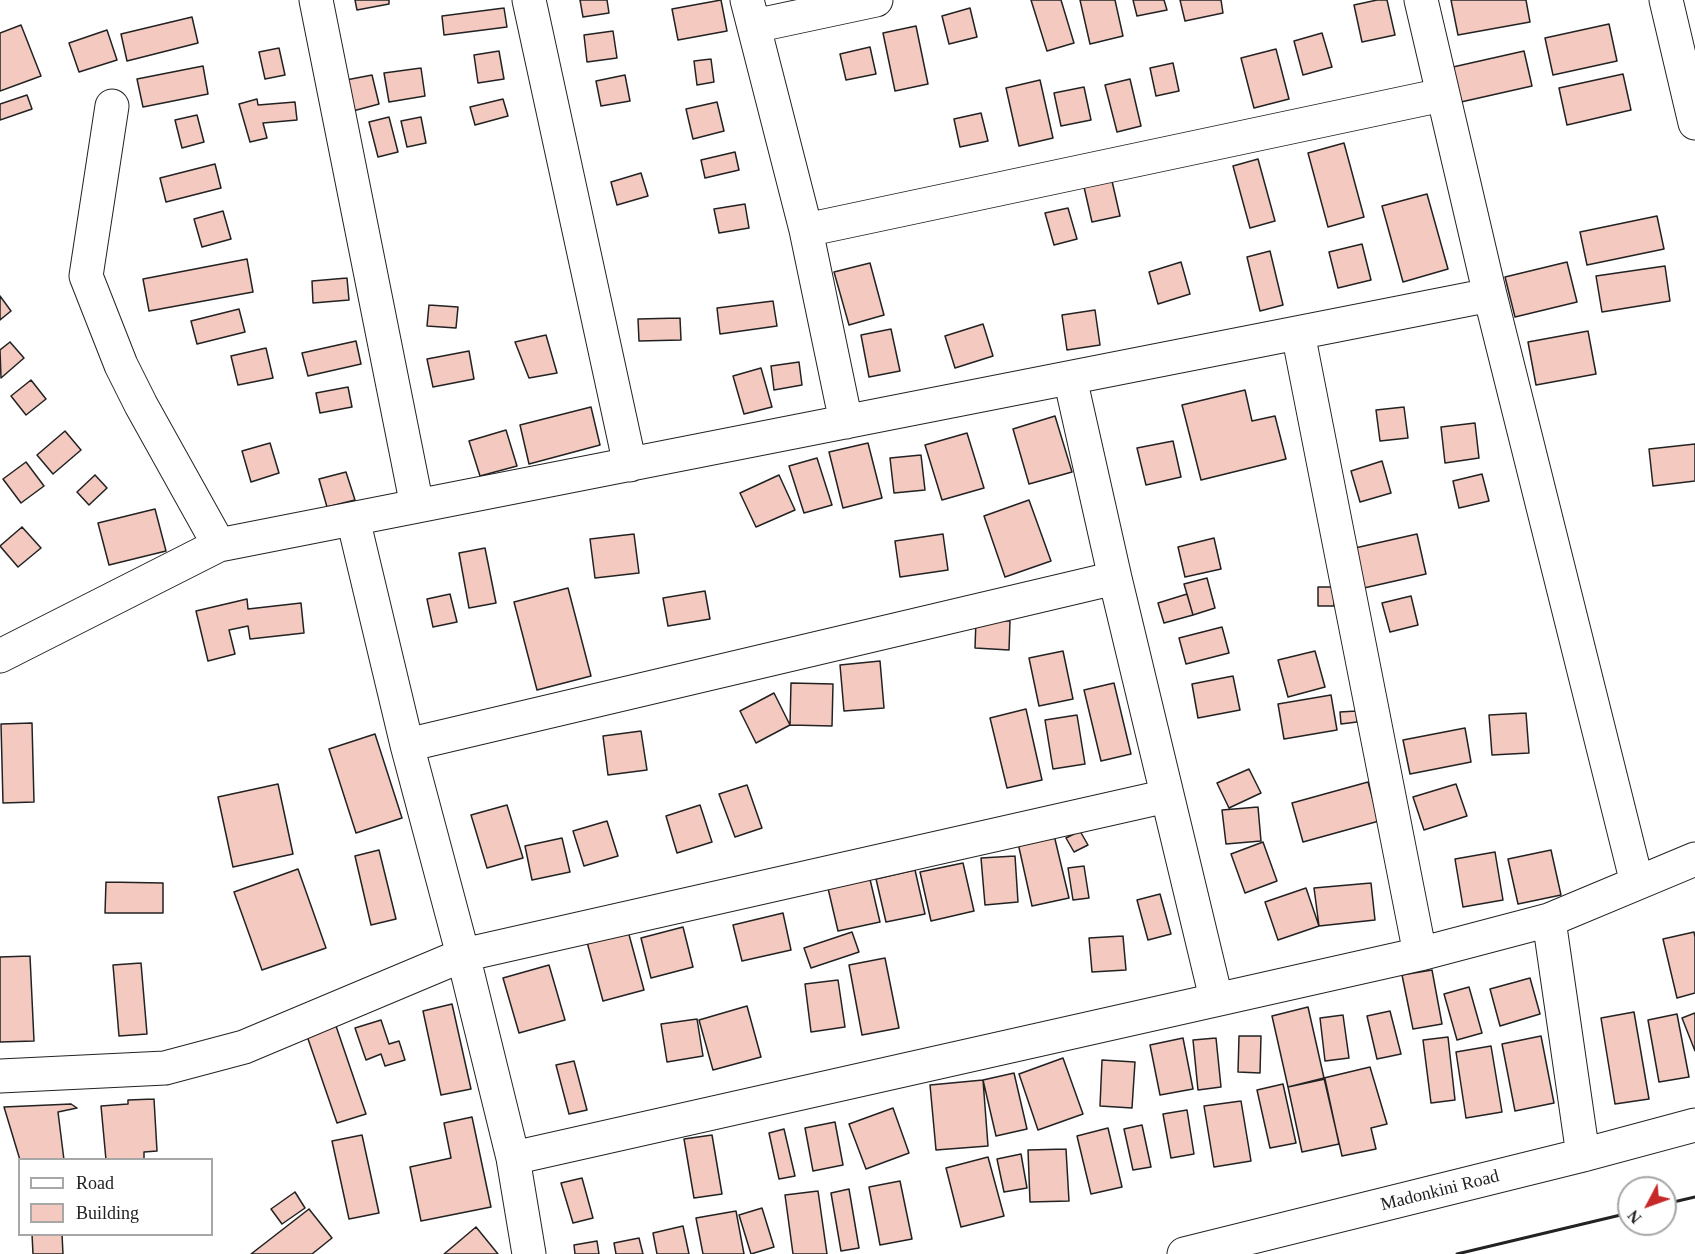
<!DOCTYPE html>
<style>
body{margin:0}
#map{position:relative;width:1695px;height:1254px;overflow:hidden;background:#fff;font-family:"Times New Roman",serif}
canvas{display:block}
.legend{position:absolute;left:18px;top:1158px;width:195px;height:78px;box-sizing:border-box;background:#fff;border:2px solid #a7a7a7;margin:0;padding:8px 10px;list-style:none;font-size:18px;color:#222}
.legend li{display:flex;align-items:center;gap:12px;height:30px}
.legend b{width:30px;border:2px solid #a7a7a7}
.north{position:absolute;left:1617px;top:1176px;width:60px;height:60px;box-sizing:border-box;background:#fff;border:2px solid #a7a7a7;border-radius:50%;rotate:229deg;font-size:16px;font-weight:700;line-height:24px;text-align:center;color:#222}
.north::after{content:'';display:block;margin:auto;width:21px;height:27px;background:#c62828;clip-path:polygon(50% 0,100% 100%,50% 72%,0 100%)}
</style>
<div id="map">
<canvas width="1695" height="1254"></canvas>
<ul class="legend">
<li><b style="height:8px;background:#fff"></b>Road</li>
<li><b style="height:16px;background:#f3c9c0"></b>Building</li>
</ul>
<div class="north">N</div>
</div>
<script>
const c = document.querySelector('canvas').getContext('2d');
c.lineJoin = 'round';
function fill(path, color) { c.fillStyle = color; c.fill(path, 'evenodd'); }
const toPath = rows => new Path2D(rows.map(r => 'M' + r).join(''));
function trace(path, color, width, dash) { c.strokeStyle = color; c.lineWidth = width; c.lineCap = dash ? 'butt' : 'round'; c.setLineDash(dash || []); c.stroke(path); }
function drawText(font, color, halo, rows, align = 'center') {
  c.font = font + ' "Times New Roman",serif'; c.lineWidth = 4.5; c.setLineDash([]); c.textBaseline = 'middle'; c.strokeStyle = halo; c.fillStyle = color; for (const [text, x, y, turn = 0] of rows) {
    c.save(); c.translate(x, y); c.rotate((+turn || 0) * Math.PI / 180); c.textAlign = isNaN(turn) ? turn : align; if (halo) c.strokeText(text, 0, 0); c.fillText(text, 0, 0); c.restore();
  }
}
const building = toPath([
 [355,0,389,0,389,4,357,10,355,0],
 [580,0,607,0,609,13,583,17,580,0],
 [721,0,727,31,678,40,672,9,721,0],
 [1031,0,1061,0,1074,43,1047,51,1031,0],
 [1080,0,1115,0,1123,36,1090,44,1080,0],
 [1133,0,1164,0,1167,10,1137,16,1133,0],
 [1180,0,1221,0,1223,13,1185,21,1180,0],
 [1377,0,1387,0,1395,35,1362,42,1354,5,1377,0],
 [1451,0,1526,0,1530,22,1458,35,1451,0],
 [504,8,507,27,444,35,442,16,504,8],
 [970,8,977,37,949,44,942,16,970,8],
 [192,17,198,43,127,61,121,34,192,17],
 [1609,24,1617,61,1553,75,1545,38,1609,24],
 [21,25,41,76,0,91,0,33,21,25],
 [916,26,928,84,895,91,883,33,916,26],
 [107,30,117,60,79,72,69,43,107,30],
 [613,31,617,58,587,62,584,35,613,31],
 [1322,33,1332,67,1303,75,1294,41,1322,33],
 [870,47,876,74,846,80,840,54,870,47],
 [279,48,285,75,265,79,259,52,279,48],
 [1276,49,1289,99,1254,108,1241,58,1276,49],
 [499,51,504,79,478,83,474,55,499,51],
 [1524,51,1532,86,1461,102,1453,67,1524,51],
 [711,59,714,82,697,85,694,61,711,59],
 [1173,63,1179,91,1156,96,1150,68,1173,63],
 [203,66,208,94,143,107,137,79,203,66],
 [421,68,425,96,389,102,384,73,421,68],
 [1623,74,1631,110,1567,125,1559,88,1623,74],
 [372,75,379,104,353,111,346,80,372,75],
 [625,75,630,101,601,106,596,81,625,75],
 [1130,79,1141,126,1117,132,1105,85,1130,79],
 [1040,80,1053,138,1019,146,1006,88,1040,80],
 [1084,87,1091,120,1061,126,1054,93,1084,87],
 [27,95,32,109,0,120,0,104,27,95],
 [257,99,258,105,295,102,297,120,263,123,267,138,250,142,239,104,257,99],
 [503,99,508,116,475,125,470,107,503,99],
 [717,102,724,131,693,139,686,109,717,102],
 [981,113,988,141,960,147,954,119,981,113],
 [197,115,204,142,182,148,175,120,197,115],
 [389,117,398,152,378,157,369,122,389,117],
 [421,117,426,143,407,147,401,121,421,117],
 [1344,143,1364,217,1328,227,1308,153,1344,143],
 [735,152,739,170,705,178,701,160,735,152],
 [1258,159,1275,221,1250,228,1233,166,1258,159],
 [215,164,221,188,166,202,160,178,215,164],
 [641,173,648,196,617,205,611,182,641,173],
 [1112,181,1120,216,1092,222,1084,187,1112,181],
 [1427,194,1448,269,1403,282,1382,206,1427,194],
 [745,204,749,228,719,233,714,209,745,204],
 [1068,208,1077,239,1054,245,1045,213,1068,208],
 [223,211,231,239,202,247,194,219,223,211],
 [1657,216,1664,249,1587,265,1580,232,1657,216],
 [1362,244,1371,280,1338,288,1329,252,1362,244],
 [1270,251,1283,305,1260,311,1247,257,1270,251],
 [247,259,253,292,149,311,143,279,247,259],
 [1181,262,1190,294,1158,304,1149,272,1181,262],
 [1567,262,1577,302,1515,317,1505,277,1567,262],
 [870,263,884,315,849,325,834,272,870,263],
 [1665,266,1670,301,1602,312,1596,276,1665,266],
 [347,278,349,300,313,303,312,281,347,278],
 [0,296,11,311,0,320,0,296],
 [773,301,777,326,720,334,717,308,773,301],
 [429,305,458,307,456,328,427,326,429,305],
 [239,309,245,332,197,344,191,321,239,309],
 [1095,310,1100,345,1067,350,1062,315,1095,310],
 [680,318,681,340,639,341,638,319,680,318],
 [983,324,993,356,955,368,945,336,983,324],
 [891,329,900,371,869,377,861,335,891,329],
 [1588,331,1596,374,1536,385,1528,342,1588,331],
 [546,335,557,373,529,378,515,342,546,335],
 [356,341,361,364,308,376,302,353,356,341],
 [10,342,24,358,1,378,0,350,10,342],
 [266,348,273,378,238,385,231,356,266,348],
 [469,351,474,379,433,387,427,359,469,351],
 [799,362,802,385,774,390,771,366,799,362],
 [761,368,772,407,744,414,733,376,761,368],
 [31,380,46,399,26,415,11,396,31,380],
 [348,387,352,407,320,413,316,393,348,387],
 [1245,390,1252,421,1275,416,1286,459,1201,480,1182,405,1245,390],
 [591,407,600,445,529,464,520,425,591,407],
 [1404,407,1408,438,1380,441,1376,410,1404,407],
 [1055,416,1072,472,1029,484,1013,429,1055,416],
 [1475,423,1479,458,1445,463,1441,427,1475,423],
 [506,430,517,466,480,476,469,441,506,430],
 [65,431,81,450,53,474,37,455,65,431],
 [967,433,984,488,942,500,925,445,967,433],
 [1173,441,1181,477,1146,485,1137,448,1173,441],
 [270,443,279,473,251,482,242,451,270,443],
 [868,443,882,498,843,508,829,452,868,443],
 [1695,444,1695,481,1653,486,1649,449,1695,444],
 [921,455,925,490,894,493,890,458,921,455],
 [817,458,832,505,804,513,789,466,817,458],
 [1382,461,1391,493,1360,502,1351,471,1382,461],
 [26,462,44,486,21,503,3,479,26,462],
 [346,472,355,500,327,507,319,479,346,472],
 [1482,474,1489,501,1459,508,1453,481,1482,474],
 [95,475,107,488,89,505,77,492,95,475],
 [779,475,795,510,756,527,740,493,779,475],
 [1029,500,1051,561,1005,577,984,516,1029,500],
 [155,509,166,551,109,565,98,523,155,509],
 [22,527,41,548,18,567,0,546,22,527],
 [634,534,639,573,595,578,590,539,634,534],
 [943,534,948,570,900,577,895,541,943,534],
 [1417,534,1426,574,1364,588,1355,548,1417,534],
 [1214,538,1221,569,1185,577,1178,547,1214,538],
 [485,548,496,603,469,608,459,553,485,548],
 [1207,578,1215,608,1193,615,1184,584,1207,578],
 [1318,587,1334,587,1334,606,1318,606,1318,587],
 [568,588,591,676,537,690,514,602,568,588],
 [705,591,710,619,668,626,663,598,705,591],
 [450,594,457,622,433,627,427,599,450,594],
 [1187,594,1193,615,1164,623,1158,603,1187,594],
 [1411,596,1418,625,1390,632,1382,603,1411,596],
 [247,599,248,609,301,603,304,633,250,639,248,626,229,630,235,654,208,661,196,611,247,599],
 [976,620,1010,621,1009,650,975,648,976,620],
 [1222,627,1229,653,1186,664,1179,638,1222,627],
 [1063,651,1073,699,1039,706,1029,658,1063,651],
 [1315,651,1325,687,1288,697,1278,660,1315,651],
 [880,661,884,708,844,711,840,665,880,661],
 [1233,676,1240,710,1198,718,1192,684,1233,676],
 [791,683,833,684,832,726,790,725,791,683],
 [1114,683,1131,754,1101,761,1084,690,1114,683],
 [774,693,790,725,756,743,740,711,774,693],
 [1331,695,1337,730,1284,739,1278,704,1331,695],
 [1026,709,1042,780,1007,788,990,718,1026,709],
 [1356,711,1357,722,1341,724,1340,712,1356,711],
 [1526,713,1529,753,1492,755,1489,715,1526,713],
 [1077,715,1085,764,1053,769,1045,720,1077,715],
 [32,723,34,802,3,803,1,724,32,723],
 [1465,728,1471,762,1410,774,1403,740,1465,728],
 [641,731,647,770,608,775,603,736,641,731],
 [375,734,402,818,356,833,329,749,375,734],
 [1249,769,1261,793,1229,808,1217,783,1249,769],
 [1368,782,1379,821,1303,842,1292,803,1368,782],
 [278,784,293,854,233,867,218,797,278,784],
 [1456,784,1467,816,1424,830,1413,797,1456,784],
 [747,785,762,828,735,837,719,794,747,785],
 [507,805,523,858,487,868,471,815,507,805],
 [700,805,712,842,677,853,666,816,700,805],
 [1258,807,1261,841,1226,844,1222,810,1258,807],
 [607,821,618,856,584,866,573,831,607,821],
 [1080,831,1088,845,1074,852,1066,838,1080,831],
 [1054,835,1069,898,1032,906,1018,843,1054,835],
 [562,838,570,872,532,880,525,846,562,838],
 [1263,842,1277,881,1245,893,1231,854,1263,842],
 [379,850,396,919,371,925,355,856,379,850],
 [1551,850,1561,895,1518,904,1508,859,1551,850],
 [1495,852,1503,900,1463,907,1455,859,1495,852],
 [1015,856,1018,902,985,905,981,858,1015,856],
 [963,863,974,911,931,921,920,872,963,863],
 [1084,866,1089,898,1073,900,1068,868,1084,866],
 [298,869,326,948,262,970,234,892,298,869],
 [915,870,925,914,886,922,876,879,915,870],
 [869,875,880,922,838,931,827,884,869,875],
 [106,882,163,883,163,913,105,913,106,882],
 [1371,883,1375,920,1319,926,1314,888,1371,883],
 [1306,888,1319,926,1278,940,1265,902,1306,888],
 [1160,894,1171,934,1148,940,1137,900,1160,894],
 [783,913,791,950,742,961,733,925,783,913],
 [683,927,693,967,651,978,641,938,683,927],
 [628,931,644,990,603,1001,587,942,628,931],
 [852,932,859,952,811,968,804,948,852,932],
 [1694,932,1695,937,1695,993,1677,998,1663,939,1694,932],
 [1123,936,1126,970,1092,972,1089,938,1123,936],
 [30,956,34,1041,0,1042,0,957,30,956],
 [885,958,899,1028,862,1035,849,965,885,958],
 [141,963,147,1034,119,1036,113,965,141,963],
 [549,965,565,1020,519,1033,503,978,549,965],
 [1432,970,1442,1024,1413,1029,1402,975,1432,970],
 [1530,978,1540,1014,1500,1026,1490,989,1530,978],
 [838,980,845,1027,811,1032,805,984,838,980],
 [1469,987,1482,1033,1457,1040,1444,994,1469,987],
 [452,1004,471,1089,441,1095,423,1011,452,1004],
 [747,1006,761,1057,713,1070,699,1020,747,1006],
 [1308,1007,1324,1078,1288,1087,1272,1016,1308,1007],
 [1390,1011,1401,1054,1377,1059,1367,1016,1390,1011],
 [1634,1012,1649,1099,1615,1104,1601,1018,1634,1012],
 [1695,1013,1695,1051,1682,1018,1695,1013],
 [1677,1014,1689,1077,1659,1082,1648,1020,1677,1014],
 [1343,1015,1349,1058,1325,1061,1320,1018,1343,1015],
 [697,1019,703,1056,667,1062,661,1024,697,1019],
 [381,1020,389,1044,399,1041,405,1060,385,1066,381,1054,366,1060,355,1028,381,1020],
 [336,1026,366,1114,337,1123,307,1036,336,1026],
 [1239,1036,1261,1036,1260,1073,1238,1072,1239,1036],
 [1541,1036,1554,1103,1515,1111,1502,1044,1541,1036],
 [1448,1037,1455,1100,1431,1103,1423,1040,1448,1037],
 [1183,1038,1193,1089,1160,1095,1150,1045,1183,1038],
 [1216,1038,1221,1087,1198,1090,1193,1040,1216,1038],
 [1491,1046,1502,1112,1466,1118,1456,1052,1491,1046],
 [1063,1058,1083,1114,1038,1130,1019,1074,1063,1058],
 [1102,1060,1135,1062,1132,1108,1100,1106,1102,1060],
 [574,1061,587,1110,569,1114,556,1065,574,1061],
 [1370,1067,1387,1124,1371,1128,1376,1149,1342,1156,1324,1078,1370,1067],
 [1014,1073,1027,1129,996,1136,983,1080,1014,1073],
 [1325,1079,1339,1144,1302,1152,1288,1087,1325,1079],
 [983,1080,988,1146,936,1150,930,1085,983,1080],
 [1283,1084,1296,1143,1270,1148,1257,1090,1283,1084],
 [154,1099,157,1151,144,1152,144,1160,106,1160,101,1106,128,1104,128,1100,154,1099],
 [1241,1101,1251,1161,1214,1167,1204,1106,1241,1101],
 [71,1104,77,1108,58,1112,64,1160,20,1160,4,1107,71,1104],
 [893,1108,909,1153,866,1169,849,1124,893,1108],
 [1187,1110,1194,1154,1171,1158,1163,1114,1187,1110],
 [472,1117,491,1207,421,1221,410,1167,451,1158,444,1123,472,1117],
 [835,1122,843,1165,813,1171,805,1128,835,1122],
 [1142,1125,1151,1167,1133,1170,1124,1129,1142,1125],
 [1108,1128,1122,1187,1091,1194,1077,1136,1108,1128],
 [784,1129,795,1176,779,1179,769,1133,784,1129],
 [362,1135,379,1213,349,1219,332,1141,362,1135],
 [712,1135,722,1194,694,1198,684,1139,712,1135],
 [1066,1149,1069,1201,1030,1202,1028,1150,1066,1149],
 [1021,1154,1027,1188,1004,1192,997,1159,1021,1154],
 [988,1157,1004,1216,961,1227,946,1168,988,1157],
 [582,1178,593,1218,573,1223,561,1183,582,1178],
 [900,1181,912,1239,880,1245,869,1187,900,1181],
 [849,1189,859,1248,841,1251,831,1193,849,1189],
 [818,1191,827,1254,793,1254,785,1195,818,1191],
 [295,1192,305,1208,282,1224,271,1209,295,1192],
 [762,1208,774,1247,751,1254,739,1215,762,1208],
 [309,1209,332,1238,312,1254,251,1254,309,1209],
 [736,1211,744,1254,703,1254,696,1218,736,1211],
 [683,1226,689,1254,657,1254,653,1233,683,1226],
 [476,1227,498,1254,444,1254,476,1227],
 [32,1234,62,1234,63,1254,33,1254,32,1234],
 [639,1238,643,1254,616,1254,614,1243,639,1238],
 [597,1241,599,1254,575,1254,574,1245,597,1241]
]);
fill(building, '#f3c9c0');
trace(building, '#222', 1.5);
const minor = toPath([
 [316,0,417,506],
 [529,0,630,465],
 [747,0,806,230,846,422],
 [1421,0,1490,295,1637,883],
 [1666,0,1695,123],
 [754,26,876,0],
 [112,106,86,276,121,365,141,405,219,545],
 [806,230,1442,95],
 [1298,333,1420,954],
 [1070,378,1115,578,1216,998],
 [353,519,407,745,463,955,513,1158,529,1254],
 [0,656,219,545,1490,295],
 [407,745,1115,578],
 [1549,920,1583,1155],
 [0,1076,165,1068,244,1047,463,955,1167,796],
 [513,1158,1420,954,1549,920,1695,859],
 [1184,1254,1583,1155,1695,1125]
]);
trace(minor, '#222', 35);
trace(minor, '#fff', 33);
trace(toPath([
 [1665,1204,1695,1197],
 [1457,1254,1629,1213]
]), '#222', 3);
drawText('18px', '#222', '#fff', [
 ["Madonkini Road",1440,1191,-14]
]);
</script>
